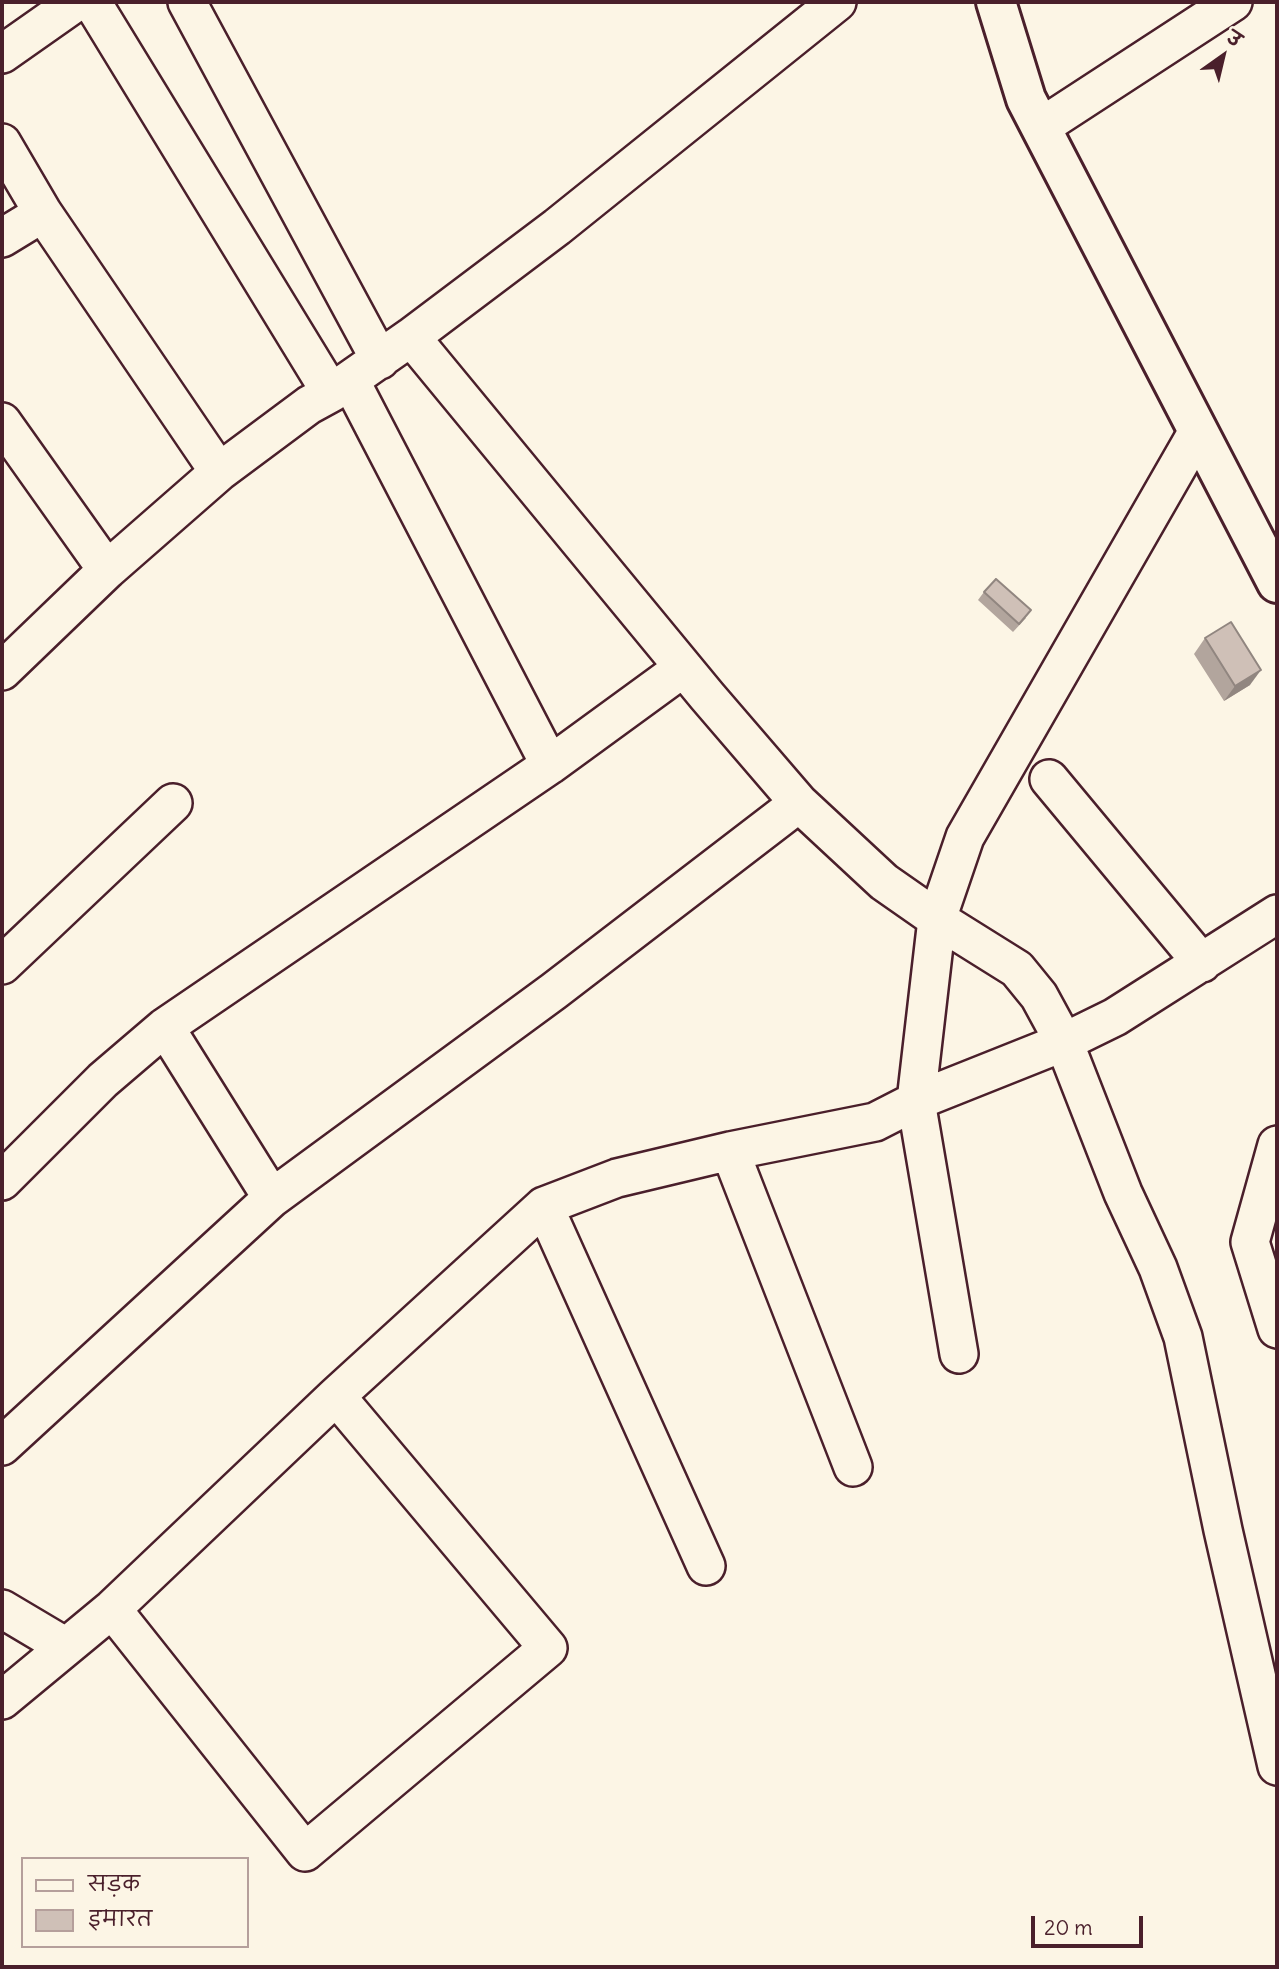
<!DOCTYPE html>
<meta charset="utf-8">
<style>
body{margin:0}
#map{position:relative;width:1279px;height:1969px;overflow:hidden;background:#fcf5e5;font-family:Delius,"Playpen Sans Deva",sans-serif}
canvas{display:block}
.frame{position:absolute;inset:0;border:4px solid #4a1f2b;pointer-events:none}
.legend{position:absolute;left:21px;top:1857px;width:228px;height:91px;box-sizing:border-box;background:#fcf5e5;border:2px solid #b59f9b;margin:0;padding:9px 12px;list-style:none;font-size:21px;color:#4a1f2b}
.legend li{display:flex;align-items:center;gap:14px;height:35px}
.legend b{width:35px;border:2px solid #b59f9b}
.north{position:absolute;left:1188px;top:21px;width:70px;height:70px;-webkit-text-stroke:5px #fcf5e5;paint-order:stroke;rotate:34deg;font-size:19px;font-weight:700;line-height:28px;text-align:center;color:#4a1f2b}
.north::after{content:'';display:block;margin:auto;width:24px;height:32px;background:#4a1f2b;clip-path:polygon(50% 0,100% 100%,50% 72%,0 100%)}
.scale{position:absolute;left:1031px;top:1916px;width:112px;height:32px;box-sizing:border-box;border:4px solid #4a1f2b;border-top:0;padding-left:9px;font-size:21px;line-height:24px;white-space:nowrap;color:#4a1f2b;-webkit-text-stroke:5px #fcf5e5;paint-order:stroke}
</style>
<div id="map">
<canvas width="1279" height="1969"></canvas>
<div class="frame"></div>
<ul class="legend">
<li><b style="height:9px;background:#fcf5e5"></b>सड़क</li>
<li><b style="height:19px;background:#cfc0b7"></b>इमारत</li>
</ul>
<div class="north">उ</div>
<div class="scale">20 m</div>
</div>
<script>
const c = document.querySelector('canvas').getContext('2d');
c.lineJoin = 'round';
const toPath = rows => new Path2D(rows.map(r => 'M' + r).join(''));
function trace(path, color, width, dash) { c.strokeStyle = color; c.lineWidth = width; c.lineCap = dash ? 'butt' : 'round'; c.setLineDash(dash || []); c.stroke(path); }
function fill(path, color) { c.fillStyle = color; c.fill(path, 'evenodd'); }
const street = toPath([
 [92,2,331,393],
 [187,2,380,360],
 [2,54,76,2],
 [1041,127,1233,2],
 [2,143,43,213,219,472],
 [2,238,43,213],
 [411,337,707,696,799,803,884,882,937,919,1017,969,1039,996,1064,1042,1123,1193,1158,1268,1183,1337,1223,1530,1277,1766],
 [350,380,550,765],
 [2,422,107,570],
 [2,671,107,570,219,472,309,405,331,393,411,337,557,227,837,2],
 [1049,779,1202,963],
 [2,965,173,803],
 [165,1027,272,1198,554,991,799,803],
 [1277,1145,1250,1242,1277,1329],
 [730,1151,853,1467],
 [2,1181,103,1080,165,1027,550,765,683,668],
 [544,1206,706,1566],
 [959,1354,916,1101,1064,1042,1115,1017,1277,914],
 [2,1446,272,1198],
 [2,1609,66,1647],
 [112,1609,305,1852,548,1648,336,1396],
 [2,1700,112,1609,336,1396,544,1206,617,1178,730,1151,875,1122,916,1101,937,919,965,837,1198,431]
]);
const secondary = toPath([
 [996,2,1026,99,1277,583]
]);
trace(street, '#4a1f2b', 42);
trace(secondary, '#4a1f2b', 44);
trace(street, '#fcf5e5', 37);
trace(secondary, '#fcf5e5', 38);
fill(toPath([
 [984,592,1026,618,1013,632,978,600],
 [1205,638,1250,685,1224,701,1194,654]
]), '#b2a59d');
fill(toPath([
 [1261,670,1250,685,1224,701,1235,686]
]), '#918680');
const building = toPath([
 [996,579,1031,610,1019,624,984,592,996,579],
 [1231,622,1261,670,1235,686,1205,638,1231,622]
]);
fill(building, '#cfc0b7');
trace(building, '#918680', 2);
</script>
